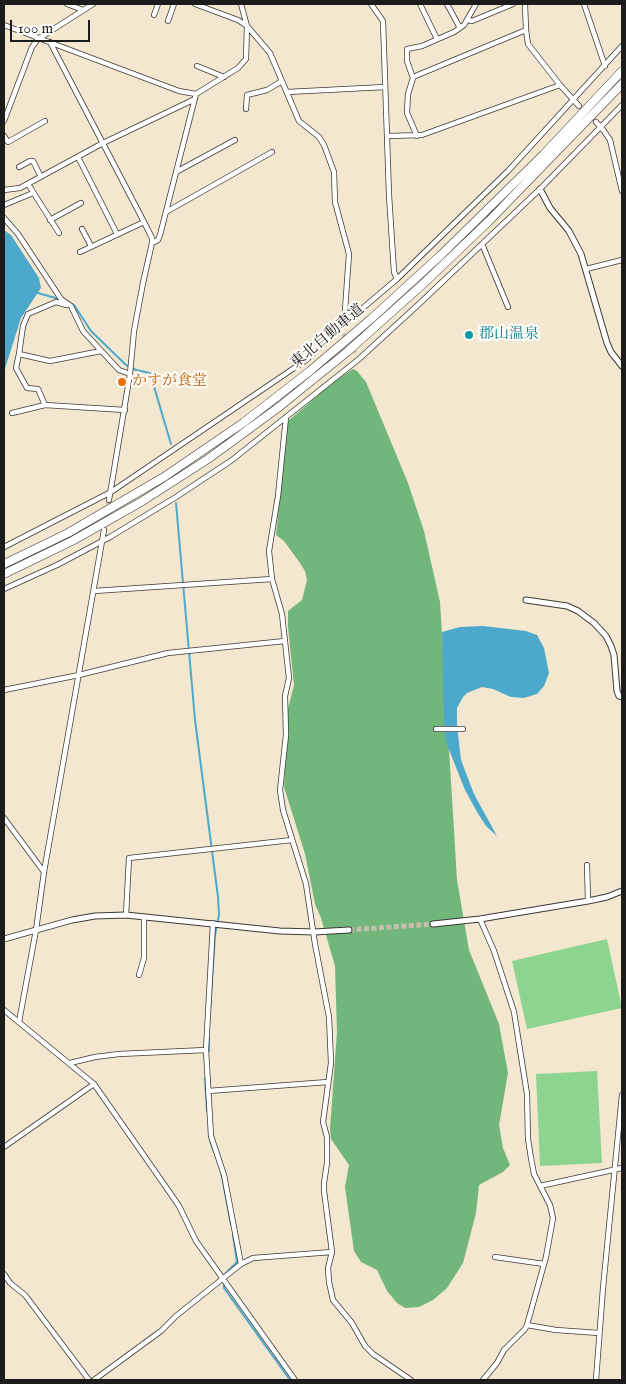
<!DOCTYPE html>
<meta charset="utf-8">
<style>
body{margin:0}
#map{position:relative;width:626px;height:1384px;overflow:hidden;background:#f3e7cf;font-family:"IM FELL English",serif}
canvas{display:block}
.frame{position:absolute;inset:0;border:5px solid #1c1c1c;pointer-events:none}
.scale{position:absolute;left:10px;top:20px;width:80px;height:22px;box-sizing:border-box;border:2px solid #1c1c1c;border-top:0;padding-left:6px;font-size:15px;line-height:18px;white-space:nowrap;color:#1c1c1c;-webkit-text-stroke:4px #fdfcf7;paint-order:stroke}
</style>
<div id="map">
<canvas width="626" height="1384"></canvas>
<div class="frame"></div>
<div class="scale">100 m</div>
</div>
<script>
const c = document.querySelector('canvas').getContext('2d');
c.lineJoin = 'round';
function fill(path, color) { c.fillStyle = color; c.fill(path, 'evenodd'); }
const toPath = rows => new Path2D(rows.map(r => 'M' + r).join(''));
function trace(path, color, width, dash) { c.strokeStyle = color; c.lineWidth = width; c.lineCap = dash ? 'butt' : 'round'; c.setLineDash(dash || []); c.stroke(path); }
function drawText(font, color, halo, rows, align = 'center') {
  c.font = font + ' "IM FELL English","Noto Serif JP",serif'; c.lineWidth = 4.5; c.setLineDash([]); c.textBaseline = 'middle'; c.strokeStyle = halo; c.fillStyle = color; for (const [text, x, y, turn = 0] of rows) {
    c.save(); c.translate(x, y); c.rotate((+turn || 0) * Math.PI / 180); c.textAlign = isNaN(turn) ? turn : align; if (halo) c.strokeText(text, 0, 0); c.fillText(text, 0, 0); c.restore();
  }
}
fill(toPath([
 [607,939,622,1008,527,1029,512,961],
 [597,1071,602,1163,540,1166,536,1074]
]), '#8cd48f');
fill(toPath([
 [353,369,357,371,366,382,408,483,424,531,440,602,457,880,469,950,499,1024,508,1073,499,1125,503,1148,510,1165,503,1172,479,1185,476,1213,463,1263,447,1288,433,1300,419,1307,405,1308,397,1303,387,1291,377,1270,361,1262,354,1251,345,1187,349,1165,331,1139,330,1129,337,1032,335,966,321,918,315,904,305,854,284,787,288,709,294,685,288,627,288,611,302,600,307,580,305,571,300,563,284,541,276,535,288,421,336,380]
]), '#71b67a');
fill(toPath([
 [4,230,11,235,39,278,41,288,21,318,4,372],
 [483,626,526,631,537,635,544,648,549,673,544,686,537,694,524,698,511,697,493,689,482,687,467,693,463,697,457,708,457,725,461,760,474,794,497,836,486,826,477,812,465,790,446,742,444,722,442,632,460,627]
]), '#4da9cb');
trace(toPath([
 [38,293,59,299],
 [71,304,74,305,91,331,126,365,136,370,150,373,171,444],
 [176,503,195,720,218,897,219,915,215,935,210,1011],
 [206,1052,209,1051,209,1038],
 [205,1078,207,1111],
 [209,1131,210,1140,213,1150],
 [221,1171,231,1225],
 [225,1274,237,1262,233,1235],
 [224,1284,224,1288,290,1380]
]), '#4da9cb', 2);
trace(toPath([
 [343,334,355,353],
 [104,530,109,500]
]), '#c8beab', 4.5, [4.5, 2]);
trace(toPath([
 [349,930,433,924]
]), '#c8beab', 5, [5, 2.5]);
const minor = toPath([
 [67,4,83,10],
 [195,4,238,20,247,26,270,53,299,121,319,137,324,145,334,172,335,202,349,254,344,324],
 [371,4,383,21,389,195,394,272,397,279],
 [420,4,437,39],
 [447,4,460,28],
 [525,4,526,30,528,44,560,85,579,106],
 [584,4,605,66],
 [154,15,158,4],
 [468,20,472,21,513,4],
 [168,21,174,4],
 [4,25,179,91,196,94],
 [50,42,144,222,152,238,152,243],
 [197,66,224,77],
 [413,77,526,30],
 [287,92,385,87],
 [246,109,247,95,267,90,282,81],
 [4,121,32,47,38,39,93,4],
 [596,122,604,131,610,140,622,191],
 [4,136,8,142,45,121],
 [388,136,422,135,560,85],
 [417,136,407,113,408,94,413,78,407,61,407,49,422,46,454,32,464,25,476,4],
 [78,157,117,234],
 [19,167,30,161,33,161,41,177],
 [176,172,235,140],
 [28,184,59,233],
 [4,190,20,188,103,143,195,99],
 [4,205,33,193],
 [166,212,272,152],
 [4,218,18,234,61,299,71,306,83,331,119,370,130,374],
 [50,220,81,203],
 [82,229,91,246],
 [482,244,508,307],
 [80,252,144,222],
 [586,269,622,260],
 [67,305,56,302,28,314,23,326,19,354,50,361,101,351],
 [19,354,16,368,27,388,38,389,45,405],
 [12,413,45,405,125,410],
 [286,417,278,496,269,551,272,579,282,614,289,678,285,696,286,735,280,790,283,810,306,884,315,944,329,1017,331,1063,323,1122,327,1137,327,1163,324,1183,324,1191,332,1252,328,1268,329,1282,333,1300,352,1323,365,1346,373,1354,411,1380],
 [109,500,130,374,134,331,143,283,152,243,158,240,160,235,196,94,238,68,246,59,247,26,241,4],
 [4,547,111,492,306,360,344,324,397,279,508,171,622,46],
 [4,589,57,565,110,537,176,497,232,460,359,359,419,304,540,189,622,105],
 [94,591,272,579],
 [4,690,79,675,168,653,285,641],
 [436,729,463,729],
 [4,818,44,872],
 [587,865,588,901],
 [126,915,129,858,292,840],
 [480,919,494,951,514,1012,527,1094,528,1139,531,1158,534,1174,550,1205,553,1218,546,1257,527,1325,525,1329,504,1350,497,1363,483,1380],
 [213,923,206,1050,211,1136,224,1175,241,1264],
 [139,975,144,958,144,917],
 [4,1010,94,1084,168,1190,179,1206,196,1241,295,1380],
 [19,1022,36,930,44,872,104,530],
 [70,1063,95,1057,119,1054,206,1050],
 [208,1091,328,1082],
 [4,1147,94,1084],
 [540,1186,622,1168],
 [495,1257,544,1264],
 [4,1274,10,1283,25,1295,89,1380],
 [527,1325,556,1330,599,1333],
 [94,1380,161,1331,176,1316,241,1264,253,1258,332,1252],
 [596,1380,603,1288,622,1095]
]);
const tertiary = toPath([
 [540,189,550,208,569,231,581,254,607,343,611,352,622,366],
 [526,600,567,606,578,611,594,623,606,636,611,646,614,655,617,691,619,696,622,697],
 [433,924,480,919,588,901,607,897,622,891],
 [4,939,72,920,95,916,126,915,280,931,314,932,349,930]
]);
const motorway = toPath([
 [4,564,68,533,164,477,243,423,310,371,371,319,441,255,543,155,622,71],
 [4,574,72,541,141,502,208,459,279,407,347,352,423,284,489,221,622,84]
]);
trace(minor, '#3c3a37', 6);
trace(tertiary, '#3c3a37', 7);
trace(motorway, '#3c3a37', 9);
trace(minor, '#fff', 4.5);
trace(tertiary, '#fff', 5);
trace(motorway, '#fff', 8);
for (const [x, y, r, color] of [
 [469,335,5,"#0f9aa8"],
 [122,382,5,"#e8710a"]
]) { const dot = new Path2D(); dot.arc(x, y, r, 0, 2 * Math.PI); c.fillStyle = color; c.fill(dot); trace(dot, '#fdfcf7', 2); }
drawText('15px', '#0d838f', '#fdfcf7', [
 ["郡山温泉",479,335]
], 'left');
drawText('15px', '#1c1c1c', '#fdfcf7', [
 ["東北自動車道",328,337,-40]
]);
drawText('15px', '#c56008', '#fdfcf7', [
 ["かすが食堂",132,382]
], 'left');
</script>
